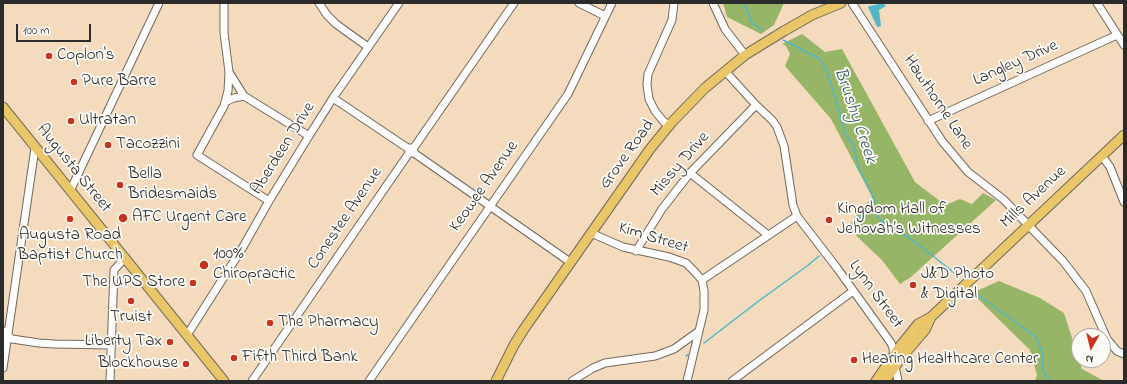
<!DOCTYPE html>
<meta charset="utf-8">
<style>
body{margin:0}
#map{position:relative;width:1127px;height:384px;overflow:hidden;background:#f4dbbd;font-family:"Indie Flower",sans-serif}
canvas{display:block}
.frame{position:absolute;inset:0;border:4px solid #2b2b2b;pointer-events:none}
.north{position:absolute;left:1071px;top:328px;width:40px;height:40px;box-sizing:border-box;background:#fdfcf7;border:1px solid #a9a8a5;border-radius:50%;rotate:188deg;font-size:11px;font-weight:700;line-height:16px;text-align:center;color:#2b2b2b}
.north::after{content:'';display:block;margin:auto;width:14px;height:18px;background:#c8321e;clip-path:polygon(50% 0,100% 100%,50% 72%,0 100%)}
.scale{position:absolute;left:16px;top:24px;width:75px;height:18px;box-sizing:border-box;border:2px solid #2b2b2b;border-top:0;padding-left:5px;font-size:12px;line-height:14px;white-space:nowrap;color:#2b2b2b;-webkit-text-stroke:3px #fdfcf7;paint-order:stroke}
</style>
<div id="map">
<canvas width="1127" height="384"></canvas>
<div class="frame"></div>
<div class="north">N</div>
<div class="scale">100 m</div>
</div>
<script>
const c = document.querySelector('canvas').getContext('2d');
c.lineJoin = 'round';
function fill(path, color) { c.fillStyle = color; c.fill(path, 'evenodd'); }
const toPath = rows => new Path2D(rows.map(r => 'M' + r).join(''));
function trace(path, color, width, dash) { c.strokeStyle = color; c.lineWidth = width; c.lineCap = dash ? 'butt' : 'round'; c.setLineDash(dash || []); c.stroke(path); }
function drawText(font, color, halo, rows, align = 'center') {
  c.font = font + ' "Indie Flower",sans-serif'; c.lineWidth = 3.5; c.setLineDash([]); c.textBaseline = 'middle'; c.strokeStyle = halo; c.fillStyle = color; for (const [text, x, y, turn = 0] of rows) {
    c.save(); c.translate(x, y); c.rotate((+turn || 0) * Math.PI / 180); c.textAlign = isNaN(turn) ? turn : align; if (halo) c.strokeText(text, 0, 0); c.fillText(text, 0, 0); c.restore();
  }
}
fill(toPath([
 [723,3,784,3,774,25,761,34,727,17],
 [802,34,825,52,842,49,915,182,945,205,960,199,972,204,983,193,996,200,911,277,900,284,882,260,847,227,872,197,831,119,785,66,790,54,786,46,782,44],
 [999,281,1040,298,1064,313,1082,369,1104,381,1035,381,1037,375,1030,350,972,293]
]), '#97b567');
fill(toPath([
 [883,3,886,6,879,10,881,26,877,27,868,7,870,6]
]), '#4eb8ca');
trace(toPath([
 [744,3,752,23,762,30],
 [783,40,820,59,828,74,842,121,845,134,853,144,859,168,875,201,877,216,887,226,910,238,957,275],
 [850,228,864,212,876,206],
 [974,292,1036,337,1043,355,1043,372,1051,381],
 [704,343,756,303,807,266,819,256],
 [686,356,688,355]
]), '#4eb8ca', 1.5);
const minor = toPath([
 [224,3,224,33,229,72,228,91,224,106,197,155,269,201],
 [319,3,327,15,336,24,368,47],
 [579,3,605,16],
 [713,3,725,29,745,55],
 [852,3,942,141,968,172,1003,199,1063,261,1086,291,1107,339,1117,351,1124,354],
 [1097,3,1124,45],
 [725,71,756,105,772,120,777,127,784,146,793,205,797,216,837,268,891,343,893,348,895,366,898,381],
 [229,72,244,96],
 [333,98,409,149],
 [225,102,234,98,244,96,309,136],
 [928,121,1117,35],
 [670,125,664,122,655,111,649,99,647,85,648,74,672,20,674,3],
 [413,148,409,148,409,153,414,153,413,148,415,146,514,3],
 [414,153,570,262],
 [1102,156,1110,167,1124,202],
 [690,173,768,235],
 [70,191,159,3],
 [636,251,662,209,690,173,756,105],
 [702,280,797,216],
 [3,331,12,339,39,343,54,344,111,345],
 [187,335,243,247,269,201,309,136,333,98,399,3],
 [3,368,35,148],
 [110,381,114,270,125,258],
 [252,381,409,153],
 [369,381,568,94,612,3],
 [572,381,593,368,605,363,655,356,674,349,699,331,704,310,704,291,702,280,694,271,686,263,669,257,623,247,591,233],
 [687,381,699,331],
 [732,381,853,291]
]);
const major = toPath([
 [3,107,224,381],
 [496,381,514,345,524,329,650,149,672,122,705,88,745,55,784,31,812,15,841,3],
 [876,381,901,345,918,324,931,317,1124,135],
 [885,381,901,358,925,330,931,317]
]);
trace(minor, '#71695e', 9);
trace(major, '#71695e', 11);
trace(minor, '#fff', 7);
trace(major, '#e9c769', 9);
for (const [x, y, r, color] of [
 [49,56,4,"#c8321e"],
 [74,82,4,"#c8321e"],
 [71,121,4,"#c8321e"],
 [108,145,4,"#c8321e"],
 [120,185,4,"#c8321e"],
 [123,218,5,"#c8321e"],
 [70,219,4,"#c8321e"],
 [829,220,4,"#c8321e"],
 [204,265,5,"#c8321e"],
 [193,283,4,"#c8321e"],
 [913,285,4,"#c8321e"],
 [131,301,4,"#c8321e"],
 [270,323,4,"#c8321e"],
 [170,342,4,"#c8321e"],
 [234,358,4,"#c8321e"],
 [854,360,4,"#c8321e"],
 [186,364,4,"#c8321e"]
]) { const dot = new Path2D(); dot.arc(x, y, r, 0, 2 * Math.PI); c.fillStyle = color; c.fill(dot); trace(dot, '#fdfcf7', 1.5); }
drawText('17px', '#2b2b2b', '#fdfcf7', [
 ["Coplon's",57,56],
 ["Pure Barre",82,82],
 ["Ultratan",79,121],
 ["Tacozzini",116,145],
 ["Bella",128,175],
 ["Bridesmaids",128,195],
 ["Kingdom Hall of",837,210],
 ["Jehovah’s Witnesses",837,230],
 ["AFC Urgent Care",132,218],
 ["Augusta Road",70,236,"center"],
 ["Baptist Church",70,256,"center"],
 ["100%",213,255],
 ["Chiropractic",213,275],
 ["J&D Photo",921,275],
 ["& Digital",921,295],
 ["The UPS Store",185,283,"right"],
 ["Truist",131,318,"center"],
 ["The Pharmacy",278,323],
 ["Liberty Tax",162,342,"right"],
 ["Fifth Third Bank",242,358],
 ["Hearing Healthcare Center",862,360],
 ["Blockhouse",178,364,"right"]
], 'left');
drawText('17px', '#2b2b2b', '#fdfcf7', [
 ["Langley Drive",1016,64,-24],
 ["Hawthorne Lane",937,103,56],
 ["Aberdeen Drive",284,149,-58],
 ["Grove Road",628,155,-54],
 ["Missy Drive",681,165,-49],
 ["Augusta Street",73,169,51],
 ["Keowee Avenue",485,187,-55],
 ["Mills Avenue",1034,198,-43],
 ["Conestee Avenue",346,219,-56],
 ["Kim Street",653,239,17],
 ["Lynn Street",875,295,54]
]);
drawText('italic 18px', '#375c63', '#fdfcf7', [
 ["Brushy Creek",854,116,71]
]);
</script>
